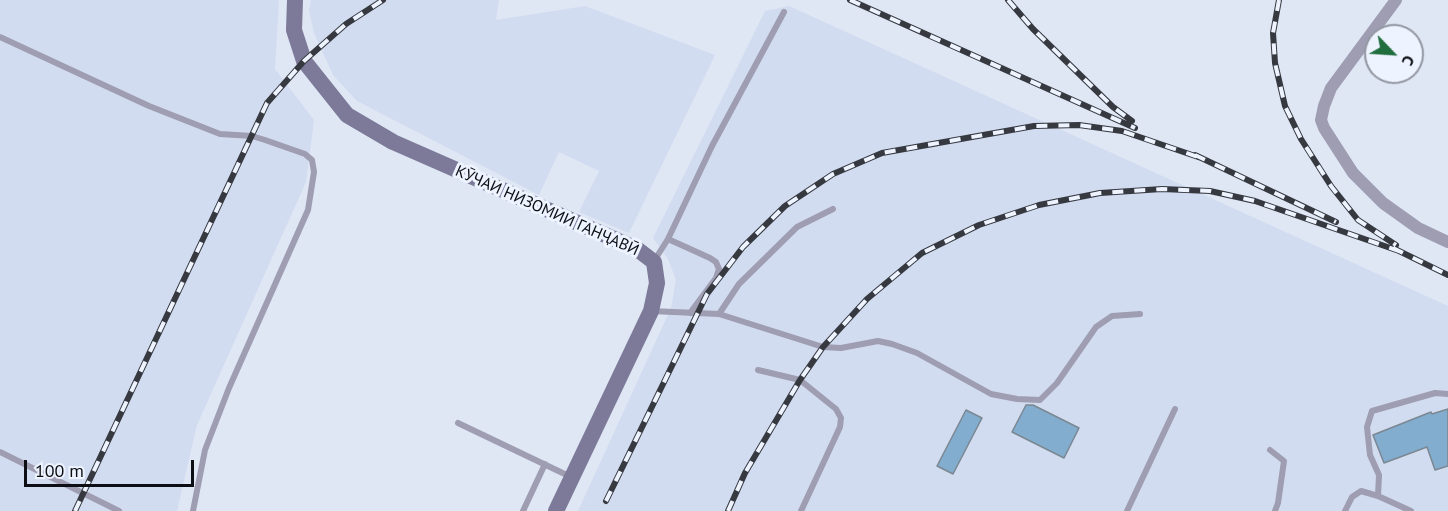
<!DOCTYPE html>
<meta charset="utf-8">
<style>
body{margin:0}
#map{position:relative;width:1448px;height:511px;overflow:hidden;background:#dfe6f4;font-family:"PT Sans",sans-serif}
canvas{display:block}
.north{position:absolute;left:1364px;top:24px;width:60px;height:60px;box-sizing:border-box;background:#edf3ff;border:2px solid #9397a1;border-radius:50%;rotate:115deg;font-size:16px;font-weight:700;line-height:24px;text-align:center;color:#0c0e13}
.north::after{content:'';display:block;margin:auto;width:21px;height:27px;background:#206d3d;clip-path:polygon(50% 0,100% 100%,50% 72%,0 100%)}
.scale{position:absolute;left:24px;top:460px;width:170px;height:27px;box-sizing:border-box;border:3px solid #0c0e13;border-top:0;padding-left:8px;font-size:18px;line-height:21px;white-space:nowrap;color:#0c0e13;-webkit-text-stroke:4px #edf3ff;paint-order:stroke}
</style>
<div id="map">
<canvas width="1448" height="511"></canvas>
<div class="north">С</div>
<div class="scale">100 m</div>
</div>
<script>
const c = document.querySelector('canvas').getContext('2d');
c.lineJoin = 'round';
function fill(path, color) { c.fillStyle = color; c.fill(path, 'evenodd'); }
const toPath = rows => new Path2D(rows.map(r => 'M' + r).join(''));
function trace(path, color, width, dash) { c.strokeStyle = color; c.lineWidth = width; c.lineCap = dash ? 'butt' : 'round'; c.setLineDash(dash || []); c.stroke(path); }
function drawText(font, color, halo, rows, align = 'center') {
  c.font = font + ' "PT Sans",sans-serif'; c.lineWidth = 6; c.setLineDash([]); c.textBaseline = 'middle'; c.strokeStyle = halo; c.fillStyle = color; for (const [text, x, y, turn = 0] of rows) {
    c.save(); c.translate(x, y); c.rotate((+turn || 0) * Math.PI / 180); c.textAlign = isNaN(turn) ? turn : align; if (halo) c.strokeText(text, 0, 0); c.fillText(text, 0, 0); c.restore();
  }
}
fill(toPath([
 [0,0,279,0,275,69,314,120,306,182,197,425,177,511,0,511],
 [311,0,499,0,496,20,585,6,715,55,629,233,579,212,599,171,559,152,539,195,357,101,333,75,314,33,309,10],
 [789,6,1448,306,1448,511,578,511,671,308,676,280,668,259,653,238,765,11]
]), '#d2dcf1');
const building = toPath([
 [1026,405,1033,405,1079,428,1064,458,1012,432,1026,405],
 [1448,409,1448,466,1435,470,1427,447,1384,463,1373,435,1431,412,1432,414,1448,409],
 [966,410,982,418,953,474,937,466,966,410]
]);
fill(building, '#82adcf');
trace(building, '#7b8791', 1.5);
trace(toPath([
 [0,37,149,106,220,134,252,136,265,140,305,154,312,160,314,172,308,210,229,388,205,450,193,511],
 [668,239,710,258,716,262,719,269,716,278,690,313],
 [654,261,668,239,712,146,784,12],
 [651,311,719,314,823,347,841,348,878,341,892,344,917,353,991,394,1017,399,1040,400,1057,383,1096,327,1112,316,1140,314],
 [719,314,739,284,797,227,833,209],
 [758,370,800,380,836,409,841,418,840,427,801,511],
 [458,423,571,477],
 [1270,450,1284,461,1278,503,1275,511],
 [0,452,119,511],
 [1378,496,1379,475,1370,455,1367,427,1372,411,1435,393,1448,394],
 [523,511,545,464],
 [1127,511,1175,409],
 [1345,511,1352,497,1361,491,1378,496,1411,511]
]), '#9e9db2', 6);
trace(toPath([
 [1396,0,1331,88,1324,106,1321,120,1324,128,1353,173,1383,203,1418,228,1448,242]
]), '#9e9db2', 12);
trace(toPath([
 [295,0,294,30,304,61,347,115,393,142,637,249,654,262,657,283,651,311,556,511]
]), '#7c7a98', 16);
const rail = toPath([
 [850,0,1135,128],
 [1008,0,1033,29,1113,107,1132,121],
 [1279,0,1273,33,1275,63,1285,106,1301,139,1331,186,1358,220,1396,245],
 [1195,155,1336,222],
 [1393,248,1448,275],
 [606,501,707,294,743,247,785,206,833,174,882,153,1034,126,1079,125,1122,131,1201,158],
 [75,511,267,103,304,61,346,24,383,0],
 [728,511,745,473,800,380,823,347,867,299,922,253,979,225,1039,205,1100,193,1162,189,1210,191,1255,201,1399,251]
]);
trace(rail, '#36393f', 6);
trace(rail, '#edf3ff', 4, [11]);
drawText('16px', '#0c0e13', '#edf3ff', [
 ["КӮЧАИ НИЗОМИИ ГАНҶАВӢ",547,211,24]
]);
</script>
